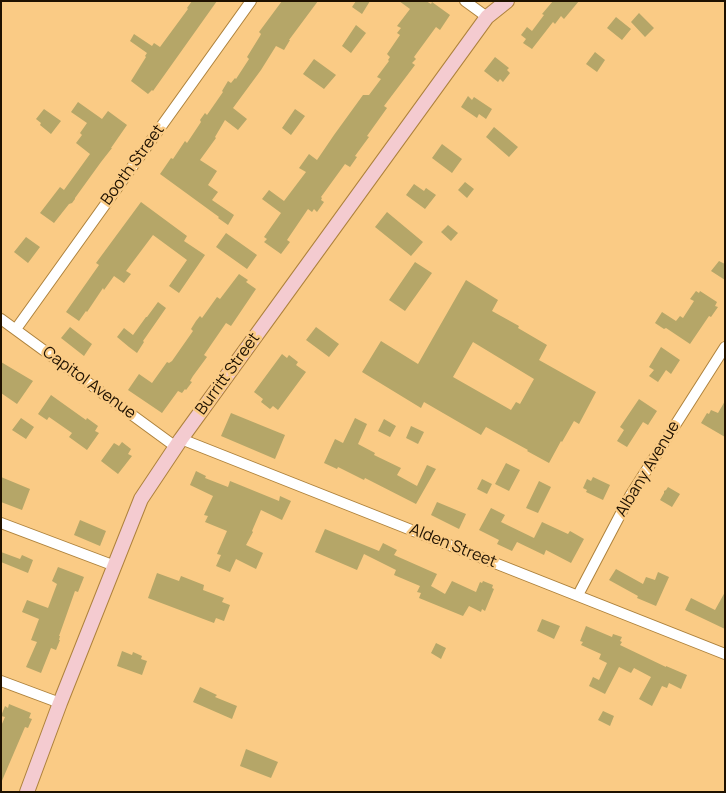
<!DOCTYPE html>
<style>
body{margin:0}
#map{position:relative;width:726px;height:793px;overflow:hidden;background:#facb85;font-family:Manrope,sans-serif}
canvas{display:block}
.frame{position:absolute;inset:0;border:2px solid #1e1100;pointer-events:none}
</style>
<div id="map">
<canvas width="726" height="793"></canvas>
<div class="frame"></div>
</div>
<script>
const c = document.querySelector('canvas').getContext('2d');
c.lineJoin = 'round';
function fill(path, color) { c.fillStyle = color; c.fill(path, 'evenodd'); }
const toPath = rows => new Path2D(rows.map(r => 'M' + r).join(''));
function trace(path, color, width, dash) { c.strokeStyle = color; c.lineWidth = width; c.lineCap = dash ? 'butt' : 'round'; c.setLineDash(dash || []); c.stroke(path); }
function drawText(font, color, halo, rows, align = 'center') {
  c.font = font + ' Manrope,sans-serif'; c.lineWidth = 5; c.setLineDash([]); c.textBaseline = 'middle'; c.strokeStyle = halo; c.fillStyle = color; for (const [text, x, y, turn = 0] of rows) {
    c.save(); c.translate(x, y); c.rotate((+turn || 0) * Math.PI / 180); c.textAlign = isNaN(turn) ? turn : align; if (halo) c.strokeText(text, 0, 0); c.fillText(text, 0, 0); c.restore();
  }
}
fill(toPath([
 [192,1,217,1,153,91,152,90,148,94,131,81,146,57,145,56,147,53,130,41,134,34,152,46,154,43,160,47,188,9,187,8],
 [282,1,318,1,289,40,290,40,284,50,276,46,261,70,233,108,247,119,238,130,225,120,215,137,216,138,200,160,217,171,208,185,218,192,212,200,234,215,228,225,218,218,219,217,160,174,171,158,173,159,185,141,187,143,201,122,200,120,205,113,207,115,223,92,222,91,228,81,231,83,235,78,236,79,249,59,247,57,260,36,261,34,259,32],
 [356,1,370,1,362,14,352,7],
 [399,1,426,1,431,4,432,2,450,15,440,30,436,27,414,57,416,59,412,63,415,65,384,106,387,108,367,136,369,137,355,156,357,157,350,167,345,164,321,197,322,198,321,200,324,202,317,212,314,209,312,212,308,209,287,240,290,242,281,254,264,242,267,239,264,237,281,213,262,199,269,190,284,201,306,172,299,168,309,154,317,160,334,135,363,95,369,95,381,79,377,77,389,61,388,60,390,57,387,54,400,35,397,33,401,28,397,26,410,9],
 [553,1,579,1,564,19,561,16,555,24,553,22,532,49,523,43,526,39,521,35,527,27,532,31,544,15,542,14],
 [639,13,654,28,645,37,631,22],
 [616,17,631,29,622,40,607,28],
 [356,25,366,33,351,53,342,46],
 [595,52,605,60,597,72,586,64],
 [495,57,509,68,507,70,510,73,503,82,500,79,498,82,484,71],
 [314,59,336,75,324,89,303,74],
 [468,96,472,100,474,97,492,109,486,119,479,114,477,118,461,107],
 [78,102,102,119,108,111,127,125,111,148,112,148,101,162,75,198,75,199,72,203,69,204,54,223,40,213,60,187,64,190,90,154,76,143,82,135,80,133,87,123,71,112],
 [44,109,61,121,51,134,40,125,41,123,36,119],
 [295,109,305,116,291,135,282,128],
 [494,127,518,147,509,157,486,137],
 [442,144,462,159,452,173,432,158],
 [465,182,474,189,467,198,458,190],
 [414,184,424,191,426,188,436,195,425,209,406,195],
 [141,202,187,236,184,241,205,255,179,293,169,286,187,260,153,235,126,271,131,274,124,283,114,276,104,290,103,288,87,312,86,311,79,321,66,312,99,265,96,263],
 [387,212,423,242,411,256,375,227],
 [448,225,458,233,451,241,441,232],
 [226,233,257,255,247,269,216,247],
 [26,237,40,247,28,263,14,252],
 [719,261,725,264,725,280,711,271],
 [415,262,432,273,405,311,389,300],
 [239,274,248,280,246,282,256,289,231,326,226,323,204,355,207,357,193,376,190,381,192,382,186,390,185,389,182,393,178,391,162,413,128,390,139,374,152,383,167,362,169,363,172,361,193,331,191,329,196,321,200,316,202,318,217,297,220,299],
 [466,280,498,300,492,311,519,326,518,328,547,345,539,360,596,392,579,424,574,421,562,442,561,441,549,463,527,451,528,450,486,427,481,435,424,402,421,408,362,372,381,341,418,364],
 [473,342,534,379,520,404,516,402,511,410,453,377],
 [696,291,699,293,700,291,717,302,715,306,718,307,711,317,709,316,690,344,666,328,664,329,655,323,662,312,676,321,680,316,683,318,694,301,690,299],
 [158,302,166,308,143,341,144,342,137,353,129,347,117,337,124,328,133,335,146,317,147,317],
 [70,327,92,344,84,356,61,338],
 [316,327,339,344,329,357,306,340],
 [661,347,680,360,671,374,666,370,658,382,649,376,654,370,649,367],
 [282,354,287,358,289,355,298,362,296,365,306,372,278,410,273,406,270,409,261,402,263,399,254,392],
 [1,362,33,381,17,404,1,393],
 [51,395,86,420,87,418,98,426,95,431,99,433,87,450,69,437,72,433,49,417,47,420,38,414],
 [639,399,657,411,648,425,643,422,627,447,617,441,624,430,620,427],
 [725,401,725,437,701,423,707,413,709,414,711,410,718,413],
 [231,413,285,435,275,459,221,436],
 [21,418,34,427,26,439,12,430],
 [355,418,367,424,358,444,375,453,374,455,401,468,397,475,417,486,427,465,436,469,416,504,365,478,364,480,338,467,337,469,324,463,335,439,343,443],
 [384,419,396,426,390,437,378,431],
 [411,426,424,432,418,444,406,438],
 [122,442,131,449,128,454,132,456,118,474,101,461,114,443,119,446],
 [506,463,520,470,509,491,495,484],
 [196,471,206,476,205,478,228,487,230,481,279,501,280,496,291,501,282,520,261,510,252,531,253,532,246,545,263,553,256,569,236,559,230,572,216,566,221,555,217,554,227,531,205,522,208,516,204,515,213,496,190,485],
 [1,477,30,489,22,510,1,502],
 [593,477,610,485,603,500,586,492,587,490,583,488,587,479,591,481],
 [482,479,492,484,487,494,477,489],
 [539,481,551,487,538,513,526,508],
 [668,487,680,494,672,507,660,500,664,493,664,491,666,490],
 [437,502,466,514,459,529,431,515],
 [491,508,505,515,501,522,534,538,542,522,568,534,570,531,584,539,571,563,546,550,544,555,517,542,512,551,497,544,499,540,479,530],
 [80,520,106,531,100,546,74,535],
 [325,529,379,551,383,543,397,550,394,555,437,574,431,586,445,594,452,581,476,592,480,582,482,583,483,581,493,585,492,588,494,589,485,611,482,609,481,612,469,606,463,616,419,598,421,593,417,592,420,586,394,575,396,570,364,554,357,570,315,552],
 [1,552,20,559,22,555,33,560,28,573,1,562],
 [58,567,84,577,78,592,75,591,59,636,60,636,59,640,60,640,56,650,51,648,41,673,26,667,37,642,31,640,39,619,22,612,27,600,48,608,57,584,52,581],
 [616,569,643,584,646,577,655,580,658,572,669,577,656,606,637,598,638,596,609,580],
 [157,573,179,581,181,576,204,585,203,590,224,598,222,602,230,605,224,621,216,618,214,623,148,598],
 [725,592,725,629,685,610,691,598,715,610],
 [542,619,560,626,554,639,537,631],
 [586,626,612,637,613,634,622,637,620,641,622,642,620,645,666,667,666,666,687,675,681,689,669,683,667,688,662,686,652,706,639,699,651,677,634,668,631,673,619,667,605,694,589,686,593,677,599,680,607,663,599,659,601,654,581,645,583,642,580,641],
 [436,643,446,648,441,659,431,653],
 [122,651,132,655,133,652,142,656,141,659,147,661,142,675,117,666],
 [200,687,217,695,215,697,237,706,232,719,193,702],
 [9,704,31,713,29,718,32,719,28,728,25,727,1,783,1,726,5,717,1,716,5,706,8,708],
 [603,711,614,716,610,726,598,720],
 [246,749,278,762,271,778,240,766]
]), '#b5a668');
const street = toPath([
 [465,1,487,17],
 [1,319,176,447],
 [16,329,251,1],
 [181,439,725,654],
 [1,523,115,566],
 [578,595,630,496,725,347],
 [1,681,60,703]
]);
const secondary = toPath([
 [27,792,60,703,141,499,181,439,487,17,507,1]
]);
trace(street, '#ae823c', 12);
trace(secondary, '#ae823c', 16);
trace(street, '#fff', 10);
trace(secondary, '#f4cbd0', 14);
drawText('16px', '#1e1100', '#facb85', [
 ["Booth Street",133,165,-54],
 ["Burritt Street",228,374,-54],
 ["Capitol Avenue",89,383,36],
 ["Albany Avenue",648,469,-59],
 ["Alden Street",453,546,22]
]);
</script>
